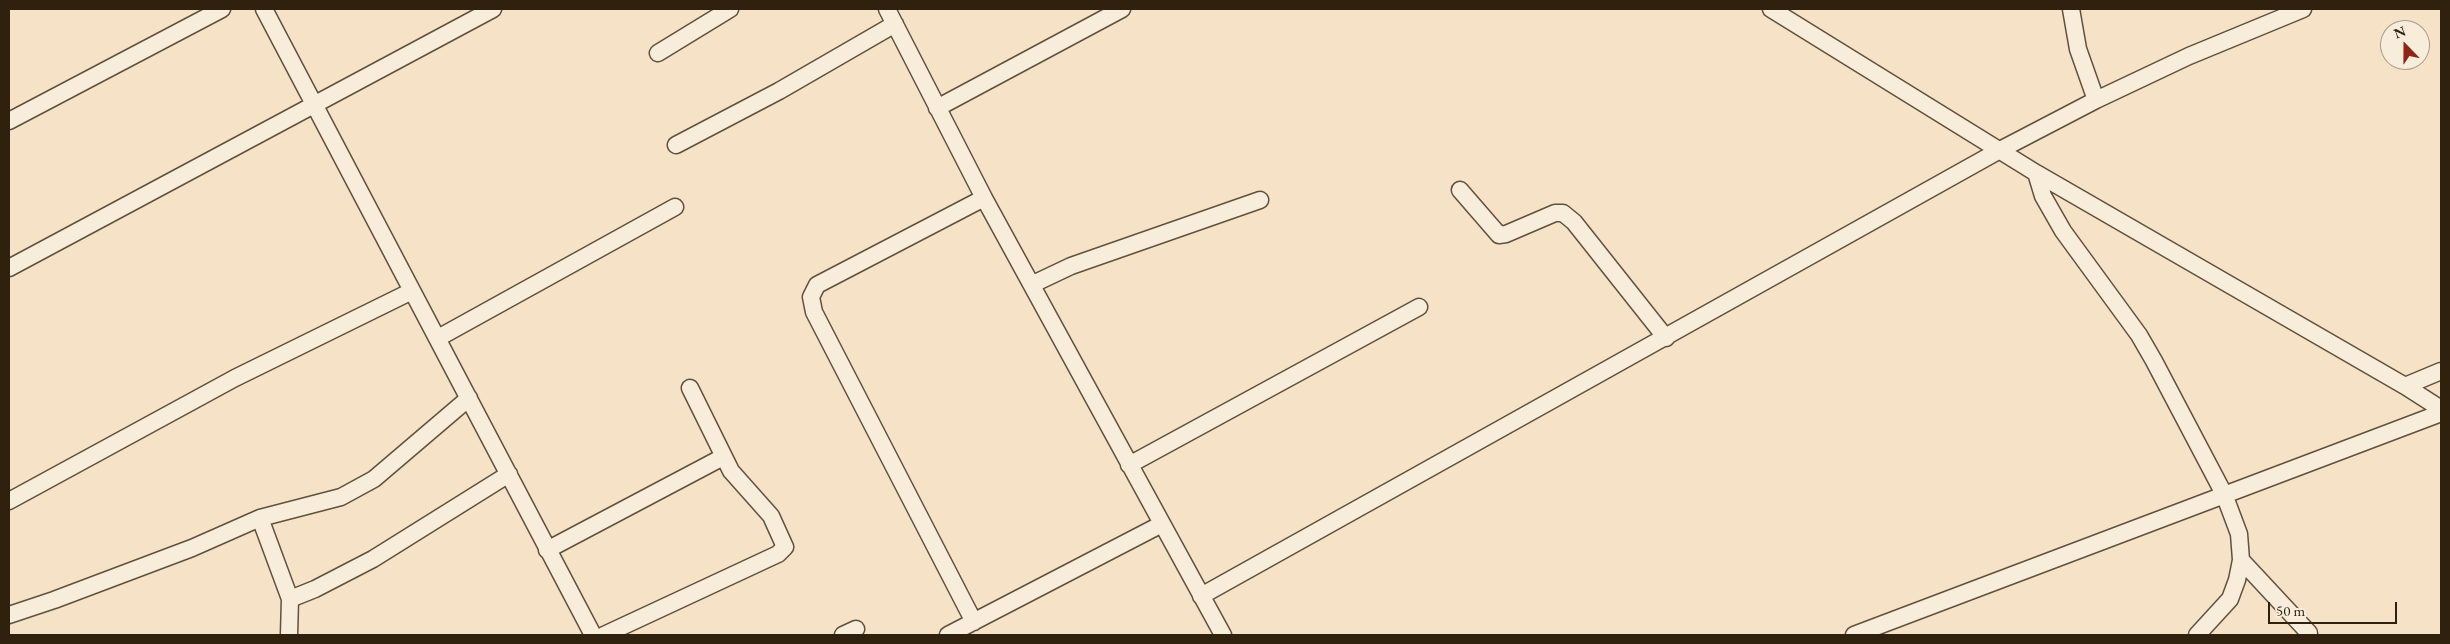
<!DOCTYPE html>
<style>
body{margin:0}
#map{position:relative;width:2450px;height:644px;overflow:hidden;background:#f5e2c7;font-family:"EB Garamond",serif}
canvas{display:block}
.frame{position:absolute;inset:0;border:10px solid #30210e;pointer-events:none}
.north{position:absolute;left:2380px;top:20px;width:50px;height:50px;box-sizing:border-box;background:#f8ecdb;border:1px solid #a89b89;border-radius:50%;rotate:338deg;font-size:14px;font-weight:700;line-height:20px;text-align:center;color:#30210e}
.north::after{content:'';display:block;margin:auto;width:18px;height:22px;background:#8f2418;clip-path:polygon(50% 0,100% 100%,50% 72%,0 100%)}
.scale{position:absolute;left:2268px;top:602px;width:129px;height:22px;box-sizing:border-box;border:2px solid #30210e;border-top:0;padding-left:6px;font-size:15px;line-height:18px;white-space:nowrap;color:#30210e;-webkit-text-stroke:4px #f8ecdb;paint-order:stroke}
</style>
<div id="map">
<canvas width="2450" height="644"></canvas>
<div class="frame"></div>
<div class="north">N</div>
<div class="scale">50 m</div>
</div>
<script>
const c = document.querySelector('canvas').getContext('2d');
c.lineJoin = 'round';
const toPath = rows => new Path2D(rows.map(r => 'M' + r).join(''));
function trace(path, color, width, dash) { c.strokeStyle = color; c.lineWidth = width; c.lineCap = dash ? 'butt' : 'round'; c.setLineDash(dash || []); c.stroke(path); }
const minor = toPath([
 [264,9,593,635],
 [887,9,984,198,1223,635],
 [1771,9,2036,173,2405,386,2441,409],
 [2071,9,2078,49,2096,100],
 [658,53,730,9],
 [937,108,1122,9],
 [9,121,222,9],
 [676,145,779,91,895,24],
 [2036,173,2043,196,2063,231,2139,335,2154,361,2224,494,2239,534,2241,560,2237,580,2230,599,2197,635],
 [1460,190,1499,235,1506,234,1555,213,1563,213,1574,222,1666,338],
 [9,268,493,9],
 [1033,284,1071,266,1260,200],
 [438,338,675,207],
 [2405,386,2441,371],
 [1129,465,1419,307],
 [9,501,235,378,412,291],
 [260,518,290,599,289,635],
 [547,550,723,457],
 [2241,560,2309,633],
 [1201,596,2000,150,2096,100,2189,56,2303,9],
 [290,599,315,589,373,559,509,474],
 [9,615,54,600,192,548,260,518,341,497,374,479,469,398],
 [974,622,814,312,811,297,817,285,984,198],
 [604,635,778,554,785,547,771,516,731,471,690,388],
 [843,635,856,629],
 [948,635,1160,525],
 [1854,635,2441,413]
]);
trace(minor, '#61513c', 19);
trace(minor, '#f8ecdb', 16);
</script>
